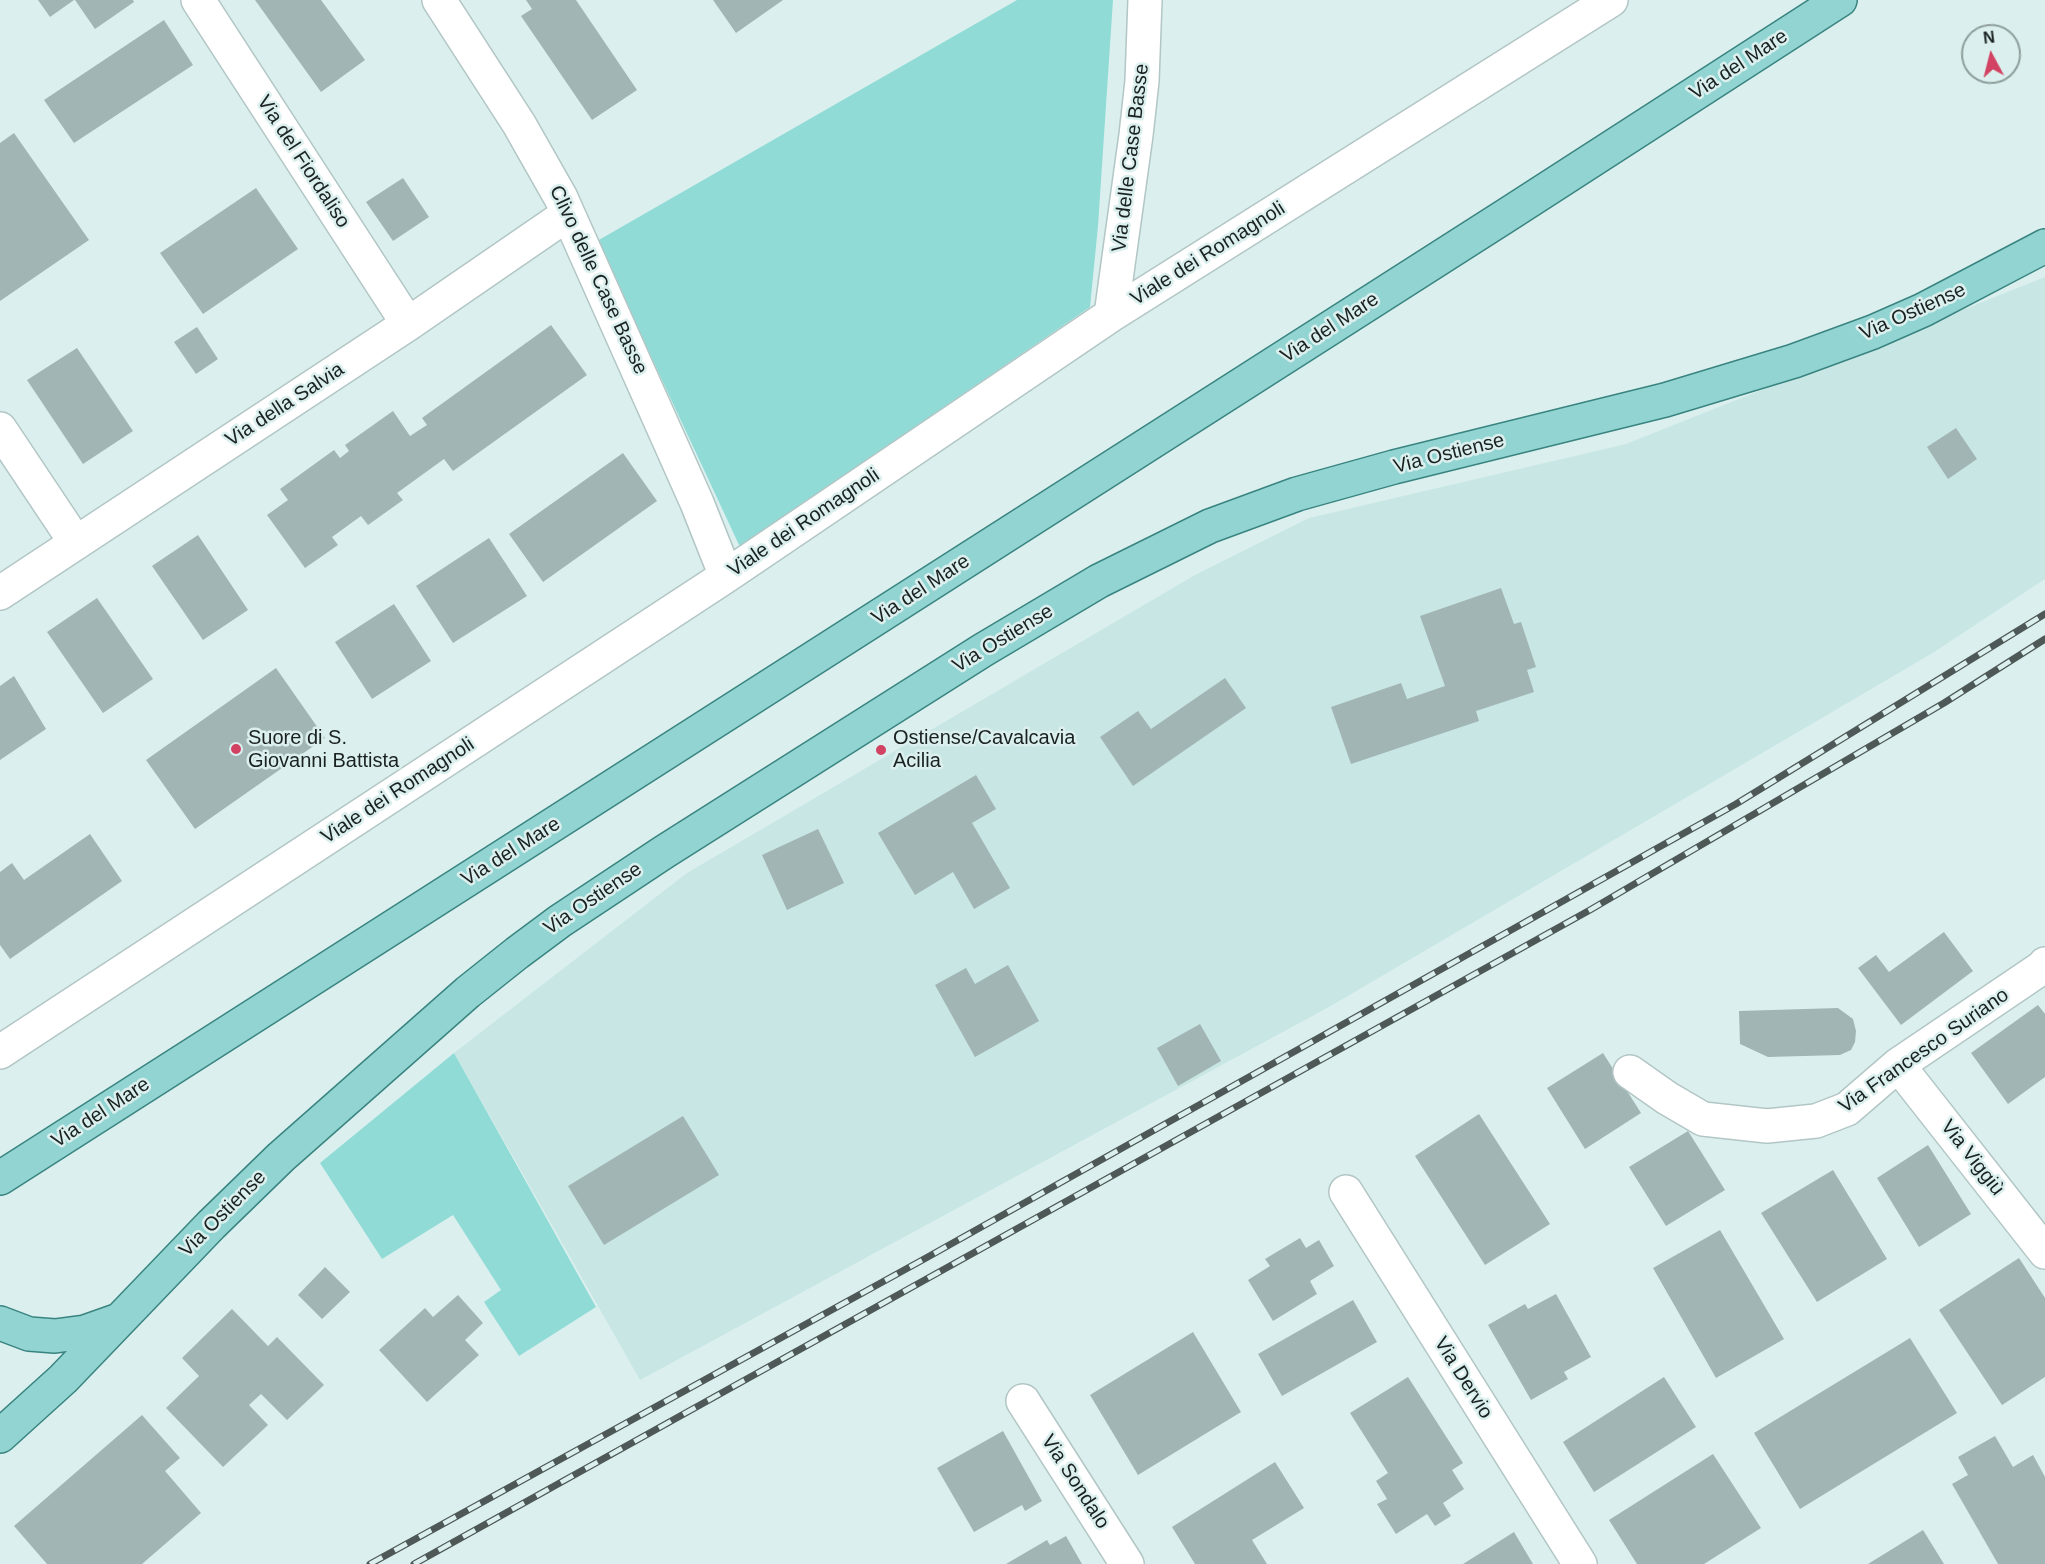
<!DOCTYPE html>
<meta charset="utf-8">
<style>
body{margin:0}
#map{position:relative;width:2045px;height:1564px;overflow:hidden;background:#dbf0ee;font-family:Arial,sans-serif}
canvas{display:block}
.north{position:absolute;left:1961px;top:24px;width:60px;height:60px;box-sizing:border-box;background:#dbf0ee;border:2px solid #8e9e9c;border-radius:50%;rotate:353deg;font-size:16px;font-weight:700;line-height:24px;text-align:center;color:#1a2221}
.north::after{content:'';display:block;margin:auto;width:21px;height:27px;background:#d24262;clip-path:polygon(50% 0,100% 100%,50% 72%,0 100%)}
</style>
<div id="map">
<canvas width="2045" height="1564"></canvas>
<div class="north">N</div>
</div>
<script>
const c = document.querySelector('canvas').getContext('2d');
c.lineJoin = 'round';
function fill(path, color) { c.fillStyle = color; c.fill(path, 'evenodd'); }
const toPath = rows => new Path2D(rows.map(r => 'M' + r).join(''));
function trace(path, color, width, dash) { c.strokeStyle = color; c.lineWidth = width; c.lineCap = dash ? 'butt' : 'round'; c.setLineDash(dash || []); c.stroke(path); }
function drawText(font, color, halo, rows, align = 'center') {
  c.font = font + ' Arial,sans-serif'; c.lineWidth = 5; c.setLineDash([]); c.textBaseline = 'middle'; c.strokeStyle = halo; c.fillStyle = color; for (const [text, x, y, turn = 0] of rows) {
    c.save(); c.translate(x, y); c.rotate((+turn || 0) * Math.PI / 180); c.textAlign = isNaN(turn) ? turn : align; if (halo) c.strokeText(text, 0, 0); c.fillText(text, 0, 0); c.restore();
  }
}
fill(toPath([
 [2045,277,2045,579,1931,654,1329,1007,640,1380,454,1053,687,873,1195,575,1309,518,1626,444]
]), '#c8e6e4');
fill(toPath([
 [1017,0,1113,0,1098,226,1090,307,740,547,597,241],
 [454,1053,596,1307,519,1356,484,1302,501,1290,453,1215,382,1259,320,1163]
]), '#91dbd7');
fill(toPath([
 [38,0,74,0,50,17],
 [75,0,133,0,134,2,95,29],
 [255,0,321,0,365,60,321,92],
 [526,0,576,0,637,90,592,120,521,16,532,9],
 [713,0,783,0,736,33],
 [164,20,193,65,74,143,44,100],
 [14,133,89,240,0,301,0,143],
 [403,178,429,217,393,241,366,202],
 [256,188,298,249,203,314,160,253],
 [551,325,587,375,453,471,444,459,397,493,403,500,368,525,361,516,332,537,338,545,305,568,267,515,288,500,280,489,334,450,340,458,349,451,345,445,393,411,410,436,427,425,422,418],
 [197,327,218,359,196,374,174,342],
 [77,348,133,431,83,464,27,380],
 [1956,428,1977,459,1948,479,1927,447],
 [623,453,657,501,543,582,509,534],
 [198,535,248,610,203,640,152,566],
 [489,538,527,596,453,643,416,586],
 [1501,588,1514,624,1521,622,1536,667,1527,670,1534,692,1476,711,1479,721,1351,764,1331,707,1401,683,1407,699,1445,686,1420,616],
 [97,598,153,679,103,713,47,632],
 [394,604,431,661,372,699,335,642],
 [276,668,325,738,195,829,146,760],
 [14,676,46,729,0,760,0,686],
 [1225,678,1246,708,1133,786,1100,737,1138,711,1151,729],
 [976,775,996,809,972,823,1010,888,974,909,953,872,915,895,878,833],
 [818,829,844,883,787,910,762,855],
 [90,834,122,881,10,959,0,945,0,872,12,863,24,880],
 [1944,932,1973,971,1901,1025,1858,968,1876,955,1889,972],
 [1008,965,1039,1021,975,1057,935,985,966,968,975,984],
 [2038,1005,2045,1014,2045,1077,2008,1104,1971,1053],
 [1838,1008,1853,1019,1856,1031,1855,1042,1851,1050,1840,1055,1768,1057,1740,1044,1739,1011],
 [1200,1024,1221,1061,1178,1086,1157,1048],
 [1603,1053,1641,1113,1585,1149,1547,1088],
 [1479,1114,1550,1224,1485,1265,1415,1156],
 [683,1116,719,1175,604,1245,568,1186],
 [1688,1131,1725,1190,1666,1226,1629,1167],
 [1928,1145,1971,1214,1919,1247,1877,1178],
 [1833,1170,1887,1259,1817,1302,1761,1213],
 [1720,1230,1784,1339,1716,1378,1653,1268],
 [1300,1238,1306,1248,1319,1240,1334,1266,1310,1281,1317,1294,1273,1321,1248,1280,1270,1266,1265,1259],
 [2019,1258,2045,1298,2045,1377,2002,1405,1939,1310],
 [325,1267,350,1292,322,1319,298,1295],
 [1556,1294,1591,1357,1564,1372,1568,1379,1531,1400,1488,1325,1525,1304,1528,1309],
 [458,1295,483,1323,465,1340,479,1355,427,1402,379,1350,425,1308,433,1317],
 [1353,1300,1377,1342,1282,1396,1258,1354],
 [232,1309,268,1346,277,1337,324,1385,287,1420,261,1394,249,1405,268,1425,223,1467,166,1408,199,1376,182,1358],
 [1193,1332,1241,1412,1138,1475,1090,1395],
 [1910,1338,1957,1413,1800,1509,1754,1433],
 [1408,1377,1463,1463,1452,1470,1464,1489,1443,1503,1451,1516,1435,1526,1427,1514,1396,1534,1377,1504,1387,1499,1376,1481,1388,1473,1350,1413],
 [1664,1377,1696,1427,1594,1492,1563,1442],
 [142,1415,180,1458,165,1471,201,1513,142,1564,47,1564,14,1526],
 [1003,1431,1042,1501,1025,1511,1022,1505,974,1532,937,1468],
 [1995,1436,2013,1467,2033,1455,2045,1477,2045,1564,1998,1564,1952,1484,1968,1475,1958,1457],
 [1713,1454,1761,1528,1704,1564,1637,1564,1609,1520],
 [1275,1462,1304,1508,1252,1540,1267,1564,1195,1564,1172,1527],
 [1923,1530,1944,1564,1868,1564],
 [1514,1532,1533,1564,1463,1564],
 [1066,1536,1082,1564,1006,1564,1047,1540,1050,1545]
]), '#a1b5b4');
const minor = toPath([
 [198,0,408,324],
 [439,0,519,124,561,198,697,503,726,576],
 [1111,315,1136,135,1142,81,1145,0],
 [0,429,76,543],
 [0,593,408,324,568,214],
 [0,1052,726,576,1111,315,1611,0],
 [1898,1065,2045,1252],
 [1630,1072,1667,1098,1703,1119,1767,1126,1816,1121,1847,1109,1898,1065,2043,967,2045,964],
 [1346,1192,1580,1564],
 [1023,1401,1127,1564]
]);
const major = toPath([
 [0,1178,1510,213,1840,0],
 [0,1323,29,1334,55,1336,85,1332,119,1320],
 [0,1436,63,1379,211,1225,281,1157,468,992,517,953,560,921,664,852,983,650,1099,581,1210,526,1297,494,1394,467,1665,400,1794,361,1873,332,1923,310,2045,246]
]);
trace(minor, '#b2c6c5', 36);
trace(major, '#398480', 36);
trace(minor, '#fff', 33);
trace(major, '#92d4d1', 33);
const rail = toPath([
 [370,1564,926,1258,1736,804,2045,614],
 [414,1564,1590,910,1944,703,2045,639]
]);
trace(rail, '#4d5857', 7);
trace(rail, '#dbf0ee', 4.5, [14]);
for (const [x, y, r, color] of [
 [236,749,6,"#d24262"],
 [881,750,6,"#d24262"]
]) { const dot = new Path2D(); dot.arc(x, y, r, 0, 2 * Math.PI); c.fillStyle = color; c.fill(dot); trace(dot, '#dbf0ee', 2); }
drawText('20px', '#1a2221', '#dbf0ee', [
 ["Via del Mare",1739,65,-33],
 ["Via delle Case Basse",1131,158,-83],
 ["Via del Fiordaliso",303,162,57],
 ["Viale dei Romagnoli",1208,254,-32],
 ["Clivo delle Case Basse",598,280,65],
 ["Via Ostiense",1913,312,-24],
 ["Via del Mare",1330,328,-33],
 ["Via della Salvia",285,405,-33],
 ["Via Ostiense",1449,454,-14],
 ["Viale dei Romagnoli",804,523,-34],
 ["Via del Mare",921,590,-33],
 ["Via Ostiense",1003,639,-31],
 ["Viale dei Romagnoli",398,791,-33],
 ["Via del Mare",511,852,-32],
 ["Via Ostiense",593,899,-34],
 ["Via Francesco Suriano",1924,1051,-35],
 ["Via del Mare",101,1113,-33],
 ["Via Viggiù",1972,1158,52],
 ["Via Ostiense",223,1214,-45],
 ["Via Dervio",1463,1378,58],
 ["Via Sondalo",1075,1482,57]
]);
drawText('20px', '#1a2221', '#dbf0ee', [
 ["Suore di S.",248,738],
 ["Giovanni Battista",248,761],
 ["Ostiense/Cavalcavia",893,738],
 ["Acilia",893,761]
], 'left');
</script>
